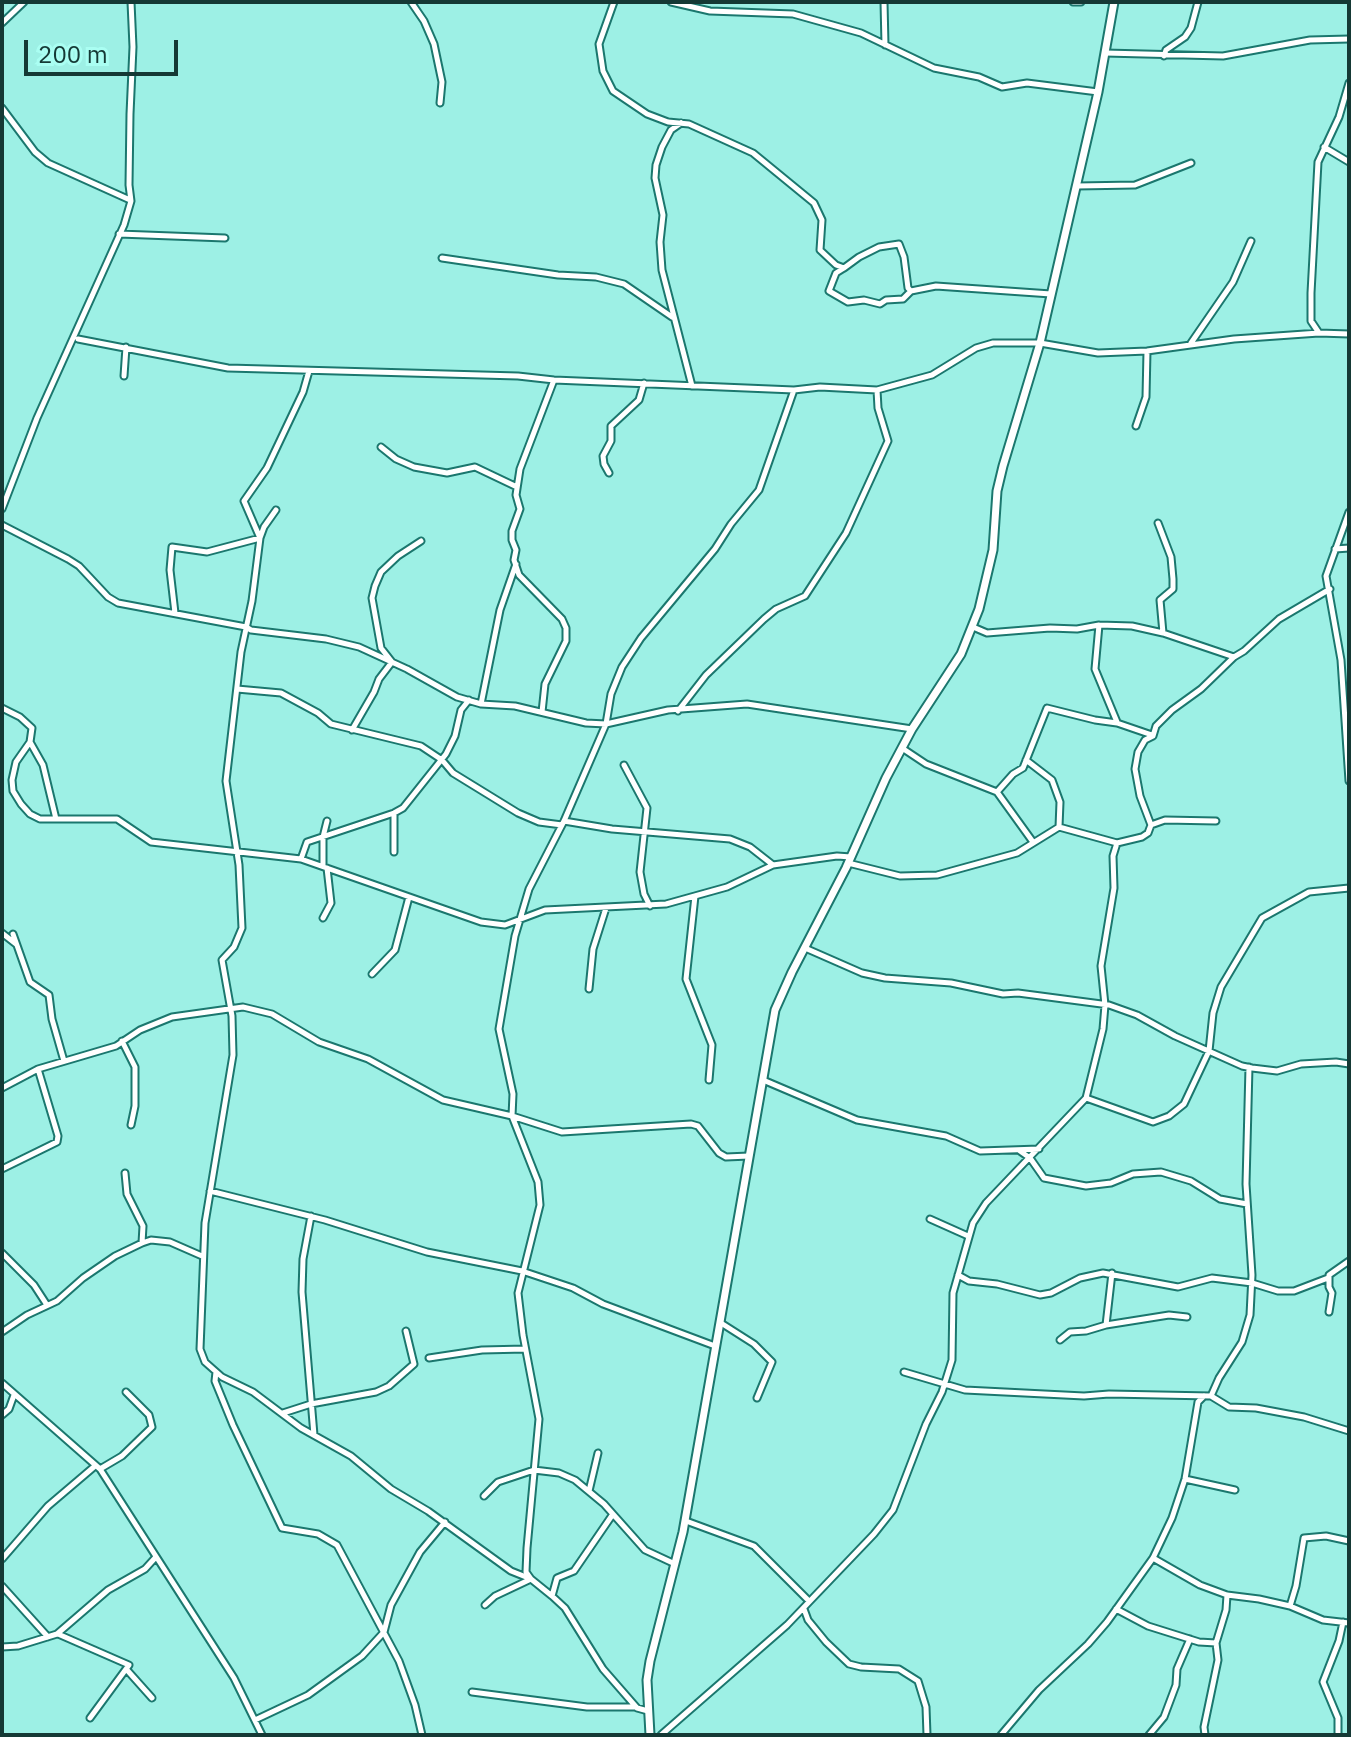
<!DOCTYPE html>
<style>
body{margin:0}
#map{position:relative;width:1351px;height:1737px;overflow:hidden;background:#9df0e5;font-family:"IBM Plex Sans",sans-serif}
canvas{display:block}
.frame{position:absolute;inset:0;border:4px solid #153935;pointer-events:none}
.scale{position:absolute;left:24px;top:40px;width:154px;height:36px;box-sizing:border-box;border:4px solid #153935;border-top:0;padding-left:10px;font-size:24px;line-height:28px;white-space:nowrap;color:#153935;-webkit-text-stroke:6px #aafef2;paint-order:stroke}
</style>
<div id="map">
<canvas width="1351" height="1737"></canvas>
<div class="frame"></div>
<div class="scale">200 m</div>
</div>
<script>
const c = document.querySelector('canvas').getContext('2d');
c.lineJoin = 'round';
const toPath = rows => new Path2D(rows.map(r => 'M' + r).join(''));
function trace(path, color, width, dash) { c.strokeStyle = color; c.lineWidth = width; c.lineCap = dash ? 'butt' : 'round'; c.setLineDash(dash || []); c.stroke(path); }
const minor = toPath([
 [411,2,424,21,434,44,442,82,440,103],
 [614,2,599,44,603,71,613,91,647,114,668,122,689,124,753,153,814,203,822,220,820,250,836,265,844,268,859,257,879,247,899,244,904,257,908,288,911,291],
 [671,2,710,11,793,14,861,33,934,68,979,77,1002,87,1027,83,1098,92],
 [884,2,885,45],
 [1073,2,1081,2],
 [2,23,24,2],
 [1105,53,1223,56,1310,40,1349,39],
 [1164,56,1166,50,1185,37,1191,28,1198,2],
 [2,108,35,152,48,163,130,200],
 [681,123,671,130,662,147,656,165,655,178,663,215,660,242,662,270,692,386],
 [1324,147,1349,162],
 [1077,186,1135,185,1191,163],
 [119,234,225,238],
 [442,258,558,275,596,277,624,284,672,317],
 [844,268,836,273,829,291,848,302,864,300,880,304,886,300,903,299,911,291,936,286,1051,294],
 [1319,333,1311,321,1311,293,1318,162,1339,117,1349,83],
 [78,339,228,368,518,376,554,380,794,390,820,387,877,390,932,375,976,348,993,343,1040,343,1098,353,1147,351,1234,339,1319,333,1349,334],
 [1191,343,1233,282,1251,241],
 [124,376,126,347],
 [1136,426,1146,397,1147,351],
 [381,447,396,459,414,467,447,473,475,467,517,487],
 [609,473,604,464,603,456,611,441,611,426,639,400,644,383],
 [2,509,37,418,124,225,131,201,129,185,130,114,133,47,131,2],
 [276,510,264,527,260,538,252,601,241,652,226,781,239,865,242,928,234,947,222,960,232,1016,233,1055,205,1223,200,1349,205,1362,222,1377,253,1392,301,1428,351,1456,391,1489,428,1511,511,1571,531,1579,552,1596,565,1608,603,1669,637,1708,648,1711],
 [1349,512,1326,576,1341,660,1349,781],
 [1158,523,1171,557,1173,579,1173,589,1160,600,1163,633],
 [2,525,68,559,79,566,108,597,118,603,246,627,251,630,326,639,359,647,407,669,457,697,481,704,515,706,586,723,606,724,668,710,747,704,912,729],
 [1335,549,1349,548],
 [175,613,170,570,172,547,207,552,260,538,244,501,267,468,303,392,309,371],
 [1099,625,1095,669,1117,722],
 [973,627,987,633,1050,628,1077,629,1099,625,1132,626,1163,633,1234,657],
 [237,689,281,693,318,713,331,724,421,746,442,760,453,773,518,813,539,822,562,825],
 [481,704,500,610,516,564],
 [2,708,20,717,32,728,30,742,16,762,12,780,13,791,21,804,30,814,40,819,117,819,151,842,301,859,481,922,505,925,545,910,666,904,727,887,773,865,837,856,851,857],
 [678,711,706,675,764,619,776,609,805,596,846,533,888,441,878,408,877,390],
 [542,712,545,684,566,641,566,628,562,619,519,575,514,560,516,550,512,540,512,531,520,509,516,495,520,469,554,380],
 [352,730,374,692,379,679,392,662,381,648,372,598,375,586,381,572,398,556,421,541],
 [30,742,43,765,56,819],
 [902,748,926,764,997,792,1013,774,1023,768,1047,708,1095,720,1117,723,1152,735],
 [1026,760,1052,780,1060,802,1059,827],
 [624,765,647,808,640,872,644,894,650,906],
 [997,792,1033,842],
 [394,813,394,852],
 [564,821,612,829,730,839,750,847,773,865],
 [1151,825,1165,820,1216,821],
 [1117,843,1142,837,1148,833,1151,825,1140,796,1135,769,1138,752,1145,740,1153,736,1156,726,1172,710,1201,689,1234,657,1244,651,1279,619,1330,589],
 [301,859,307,842,394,813,403,808,446,754,455,736,461,710,469,700],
 [323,866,323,837,327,821],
 [695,896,686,979,712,1045,709,1080],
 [323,918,331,903,327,868],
 [2,933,16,944],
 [13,934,30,982,49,995,52,1019,64,1061],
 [805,948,862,973,885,978,951,983,1003,994,1018,993,1109,1005,1137,1015,1175,1036,1242,1066,1252,1068,1277,1071,1301,1064,1336,1062,1349,1064],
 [372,974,395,950,409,897],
 [589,989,593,949,606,908],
 [122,1041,135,1067,135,1106,131,1125],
 [763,1080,857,1120,946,1136,980,1151,1039,1149],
 [2,1088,38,1069,116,1046,140,1030,172,1017,243,1007,272,1014,319,1042,368,1059,443,1100,512,1116,562,1132,691,1124,698,1126,719,1153,726,1157,749,1156],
 [1086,1098,1153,1122,1169,1116,1184,1104,1209,1051,1213,1013,1221,987,1262,918,1309,892,1349,888],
 [1020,1151,1030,1158,1044,1178,1086,1186,1111,1183,1133,1174,1161,1172,1191,1181,1220,1199,1247,1204],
 [2,1169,57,1142,58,1136,38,1069],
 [125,1173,127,1194,143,1226,142,1243],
 [210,1191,325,1220,427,1252,522,1271,573,1288,603,1304,715,1346],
 [311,1216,303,1259,302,1292,314,1435],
 [930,1219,968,1236],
 [2,1253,34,1285,47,1305],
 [958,1275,969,1281,997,1284,1040,1295,1051,1293,1080,1278,1103,1273,1178,1287,1212,1278,1252,1283,1278,1291,1294,1291,1328,1278],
 [1329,1312,1332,1293,1329,1287,1329,1275,1349,1261],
 [721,1323,754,1344,772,1362,757,1398],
 [1106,1325,1112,1273],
 [2,1332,27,1315,57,1301,83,1278,115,1256,142,1243,151,1240,170,1242,202,1256],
 [1060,1340,1070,1332,1086,1331,1106,1325,1169,1315,1187,1317],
 [429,1358,482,1350,525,1349],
 [216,1372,215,1381,233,1425,282,1528,318,1534,337,1545,399,1661,415,1705,422,1735],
 [904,1372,965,1390,1084,1396,1109,1394,1211,1396,1229,1407,1256,1408,1304,1417,1349,1431],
 [2,1383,100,1469,234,1678,262,1735],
 [1211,1396,1219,1378,1242,1342,1250,1315,1252,1275,1246,1184,1249,1067],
 [283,1413,311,1404,376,1392,389,1386,414,1364,406,1331],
 [2,1415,9,1409,14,1395],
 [100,1469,122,1456,152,1427,149,1415,126,1392],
 [1185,1479,1235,1490],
 [589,1491,598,1453],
 [484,1496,498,1482,534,1470,559,1473,575,1480,604,1504,645,1550,675,1564],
 [686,1521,754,1546,809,1601],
 [1153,1558,1200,1585,1227,1595,1259,1599,1290,1606,1323,1620,1349,1623],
 [2,1559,48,1506,95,1466],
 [2,1586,48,1637],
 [552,1596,557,1578,574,1571,613,1514],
 [485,1605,495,1596,531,1579,526,1572,527,1548,539,1419,523,1335,518,1293,540,1205,538,1182,512,1116,513,1094,499,1029,515,936,529,889,564,821,606,724,611,694,622,667,641,638,715,549,731,524,759,490,794,390],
 [1290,1606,1296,1586,1304,1538,1326,1536,1349,1541],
 [804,1609,808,1620,826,1642,849,1664,861,1667,899,1669,918,1681,926,1707,927,1735],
 [1116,1609,1148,1626,1199,1642,1216,1643],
 [58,1634,129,1665,90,1718],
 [2,1647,18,1646,57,1634,108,1590,145,1569,155,1558],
 [127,1670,152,1698],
 [472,1692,587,1707,636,1707],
 [255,1720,308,1695,362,1656,384,1632,391,1605,420,1552,445,1522],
 [661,1735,787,1625,874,1534,893,1510,926,1424,942,1392,952,1360,953,1293,973,1223,986,1203,1086,1098,1103,1029,1105,1005,1101,966,1114,888,1113,856,1117,843,1059,827,1017,853,937,875,900,876,848,863],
 [1001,1735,1039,1690,1088,1644,1107,1622,1153,1558,1172,1518,1185,1479,1198,1402,1204,1396],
 [1149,1735,1164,1717,1176,1685,1177,1669,1190,1639],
 [1205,1735,1204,1727,1218,1660,1216,1643,1226,1610,1227,1595],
 [1338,1735,1338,1718,1323,1682,1339,1641,1343,1622]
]);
const tertiary = toPath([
 [650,1735,647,1680,650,1661,683,1532,775,1010,792,972,846,868,886,778,912,729,961,654,979,609,993,550,997,491,1003,466,1040,343,1098,92,1114,2]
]);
trace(minor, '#1b776e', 9);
trace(tertiary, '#1b776e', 11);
trace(minor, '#fff', 5);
trace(tertiary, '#fff', 7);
</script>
